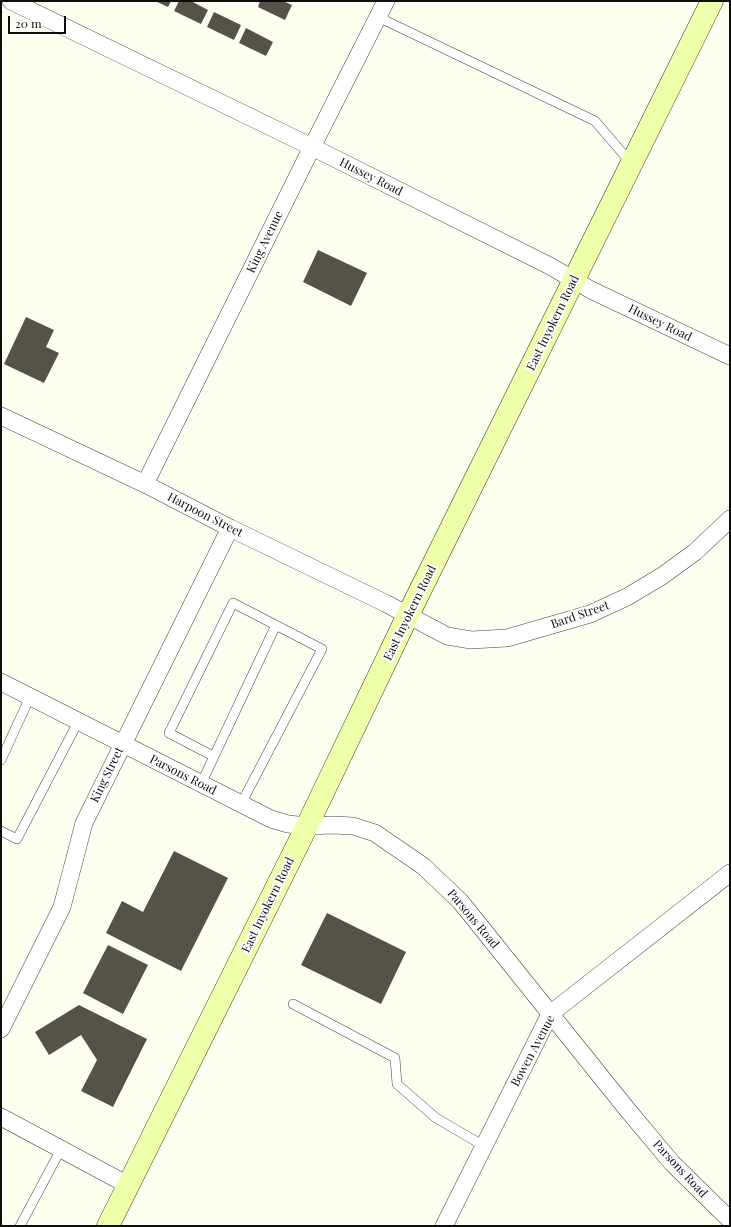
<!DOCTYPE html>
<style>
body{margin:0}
#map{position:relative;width:731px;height:1227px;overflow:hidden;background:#fdffee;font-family:"Playfair Display",serif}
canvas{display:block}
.frame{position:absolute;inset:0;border:2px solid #0d0d0d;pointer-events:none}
.scale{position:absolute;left:8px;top:16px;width:58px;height:18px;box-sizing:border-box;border:2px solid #0d0d0d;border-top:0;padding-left:5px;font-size:12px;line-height:14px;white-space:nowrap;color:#0d0d0d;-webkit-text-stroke:3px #fff;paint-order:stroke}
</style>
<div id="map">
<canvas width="731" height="1227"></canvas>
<div class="frame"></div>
<div class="scale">20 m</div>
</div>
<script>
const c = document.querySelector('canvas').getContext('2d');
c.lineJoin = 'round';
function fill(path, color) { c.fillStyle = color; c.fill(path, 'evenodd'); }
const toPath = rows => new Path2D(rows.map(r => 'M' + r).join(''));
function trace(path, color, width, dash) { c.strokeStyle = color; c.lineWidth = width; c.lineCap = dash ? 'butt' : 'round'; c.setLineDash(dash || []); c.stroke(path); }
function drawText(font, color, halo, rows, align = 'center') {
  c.font = font + ' "Playfair Display",serif'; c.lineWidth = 4; c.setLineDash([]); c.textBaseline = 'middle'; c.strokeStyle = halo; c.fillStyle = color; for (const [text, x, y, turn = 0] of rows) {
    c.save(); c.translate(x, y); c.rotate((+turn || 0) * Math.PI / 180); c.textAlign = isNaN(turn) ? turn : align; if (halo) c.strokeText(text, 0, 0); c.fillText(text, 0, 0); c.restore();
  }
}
fill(toPath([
 [155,1,171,1,168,7],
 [179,1,191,1,208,10,201,24,174,11],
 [260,1,283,1,292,5,285,20,258,7],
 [214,12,241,25,234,40,207,27],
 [246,28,273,42,266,56,239,43],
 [318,250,367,273,351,306,303,282],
 [26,317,54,330,46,347,59,353,44,383,4,364],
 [174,851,228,878,181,971,106,933,122,901,143,912],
 [327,913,406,952,381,1004,301,965],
 [108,945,148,965,123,1014,83,993],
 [79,1005,147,1039,113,1107,81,1091,97,1060,81,1035,49,1055,35,1032]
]), '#565249');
const lane = toPath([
 [378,17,595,121,631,163],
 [213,756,169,733,233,603,322,649,241,804],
 [1,760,30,697],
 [201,784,276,625],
 [1,831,17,839,78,722],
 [293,1004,395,1058,397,1084,436,1118,484,1146],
 [20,1226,61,1149]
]);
const street = toPath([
 [11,1,312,147,550,266,591,290,730,356],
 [1,416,145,484,230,528,385,603,447,636,471,640,507,638,590,614,627,597,662,576,695,552,730,519],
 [145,484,312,147,386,1],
 [1,682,271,819,288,824,307,826,333,825,353,826,375,833,423,866,460,901,626,1108,672,1163,730,1220],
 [1,1029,62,907,84,823,230,528],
 [1,1117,128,1185],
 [444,1226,550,1014,730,873]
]);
const secondary = toPath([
 [108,1226,307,826,408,615,712,1]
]);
trace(lane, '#404040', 10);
trace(street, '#404040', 18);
trace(secondary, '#2f2f2f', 23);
trace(lane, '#fff', 9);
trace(street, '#fff', 17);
trace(secondary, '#edffa9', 22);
drawText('12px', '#0d0d0d', '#fff', [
 ["Hussey Road",371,177,27],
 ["King Avenue",265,242,-64],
 ["East Inyokern Road",553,323,-64],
 ["Hussey Road",660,323,26],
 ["Harpoon Street",205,515,27],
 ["East Inyokern Road",410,613,-64],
 ["Bard Street",580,615,-19],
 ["King Street",107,775,-64],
 ["Parsons Road",183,775,27],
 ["East Inyokern Road",268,905,-64],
 ["Parsons Road",473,919,50],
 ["Bowen Avenue",533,1051,-62],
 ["Parsons Road",680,1169,47]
]);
</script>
